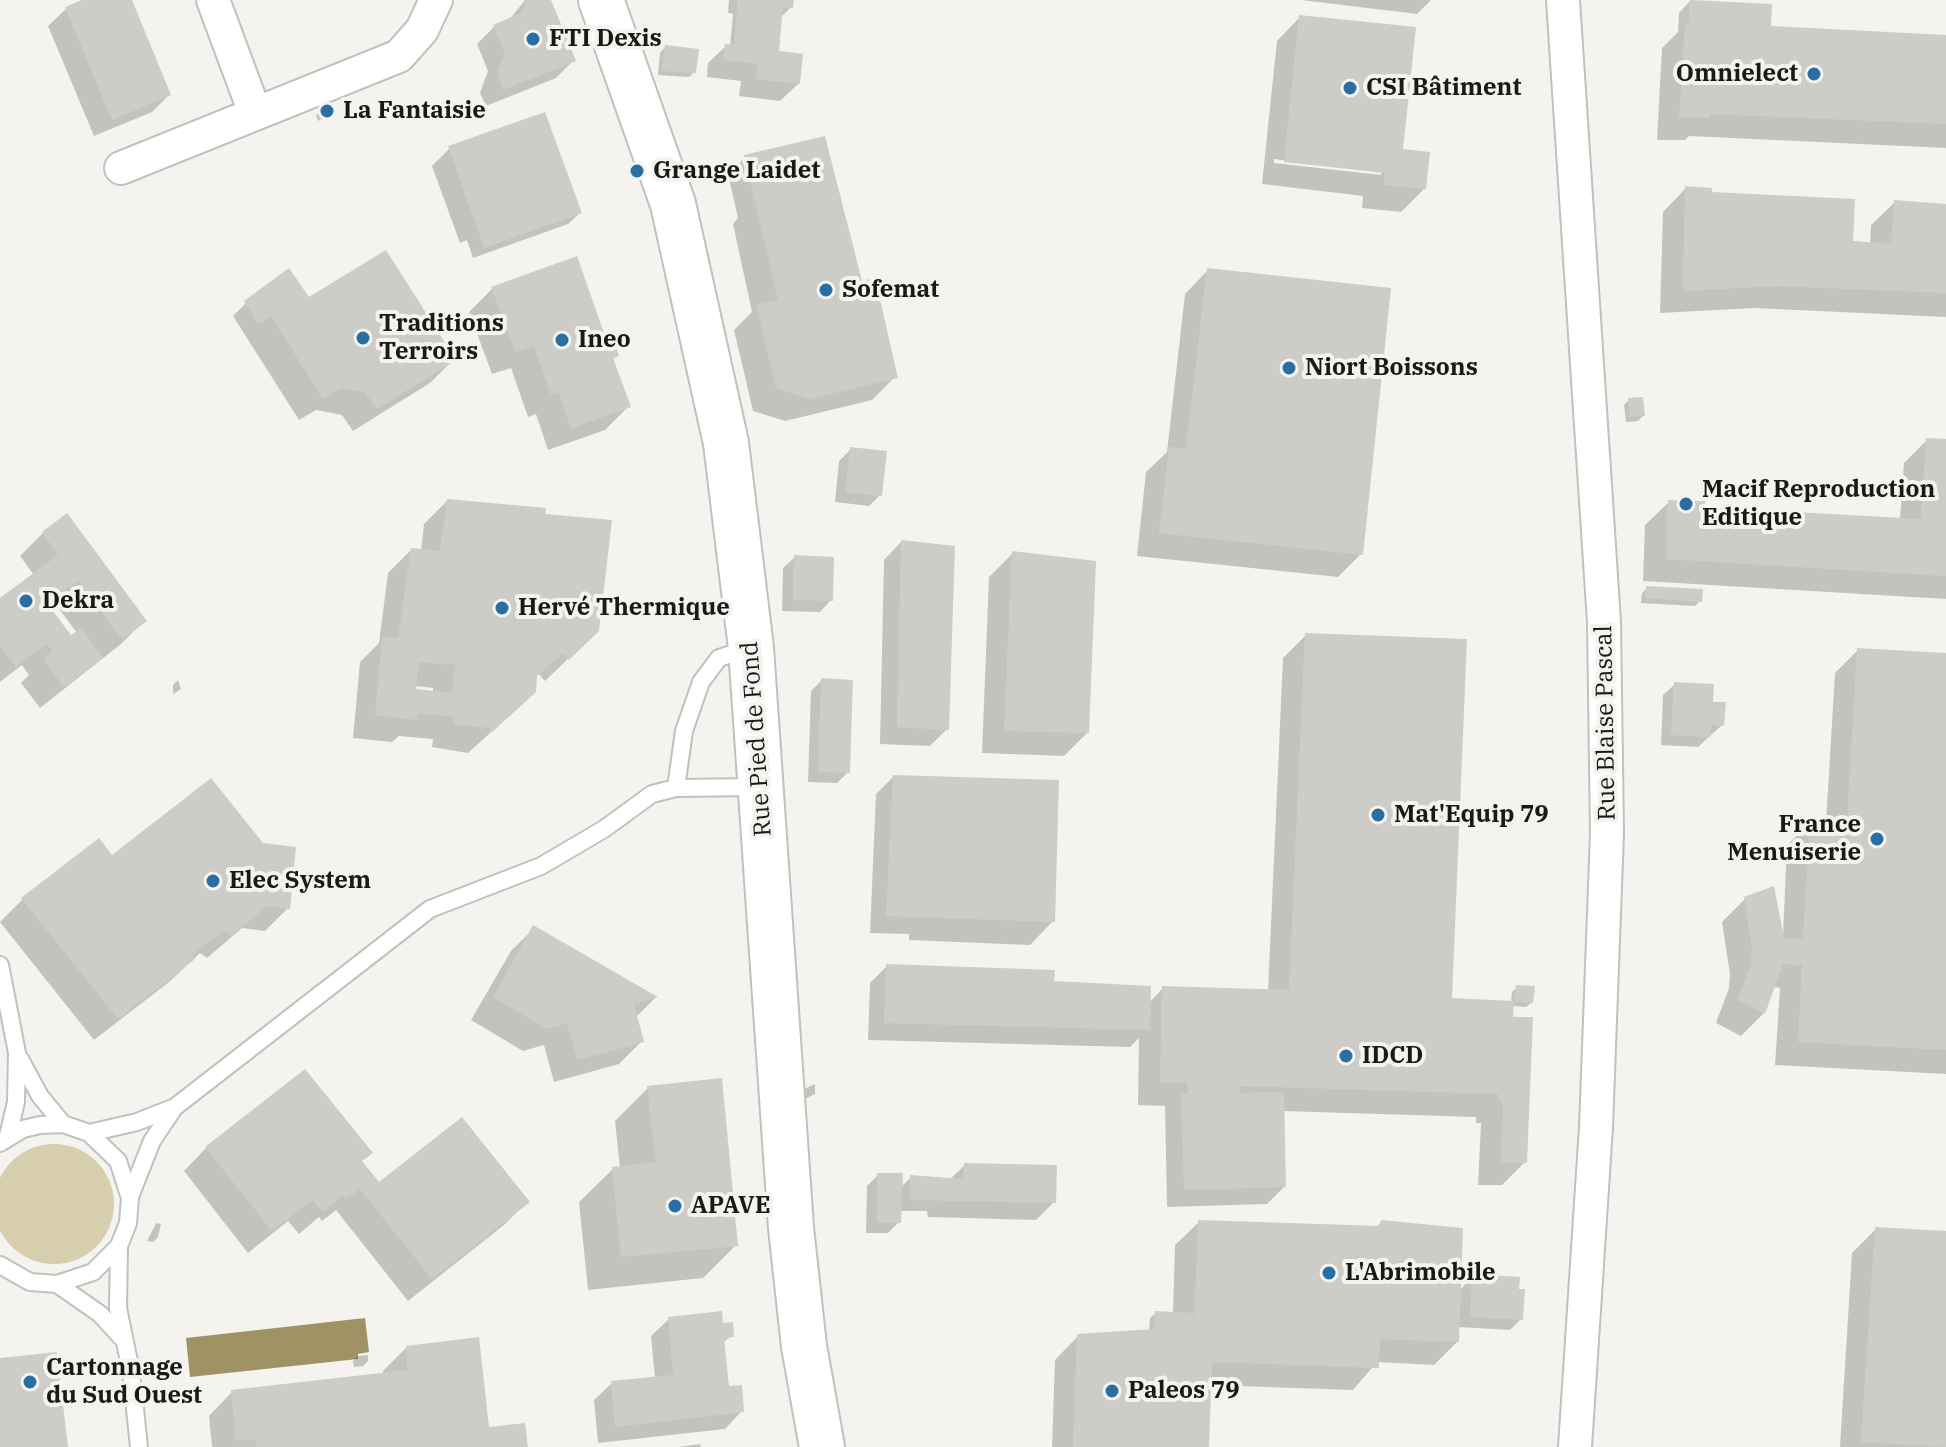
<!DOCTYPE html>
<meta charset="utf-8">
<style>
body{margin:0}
canvas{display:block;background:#f4f3ef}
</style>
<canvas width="1946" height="1447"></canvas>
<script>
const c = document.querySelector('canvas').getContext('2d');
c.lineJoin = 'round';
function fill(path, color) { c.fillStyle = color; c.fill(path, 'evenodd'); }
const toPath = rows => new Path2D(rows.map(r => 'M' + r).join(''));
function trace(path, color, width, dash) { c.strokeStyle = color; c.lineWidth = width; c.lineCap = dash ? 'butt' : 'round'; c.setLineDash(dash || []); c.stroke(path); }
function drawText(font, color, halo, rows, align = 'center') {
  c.font = font + ' "IBM Plex Serif",serif'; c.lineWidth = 8; c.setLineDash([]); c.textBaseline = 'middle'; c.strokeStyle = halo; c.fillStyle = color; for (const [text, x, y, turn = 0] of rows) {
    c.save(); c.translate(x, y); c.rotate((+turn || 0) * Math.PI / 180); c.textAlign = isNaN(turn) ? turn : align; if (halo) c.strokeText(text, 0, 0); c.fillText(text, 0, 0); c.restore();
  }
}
fill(toPath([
 '-6 1204a60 60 0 1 1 120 0a60 60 0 1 1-120 0Z'
]), '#d7cead');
fill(toPath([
 [365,1318,369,1352,358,1354,358,1359,190,1377,186,1338]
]), '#9f9366');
fill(toPath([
 [87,0,130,0,169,95,152,112,94,136,48,26,66,9],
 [525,0,549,0,573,61,556,78,486,106,480,93,488,71,477,44,494,27,509,20],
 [729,0,792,0,791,7,780,18,777,53,798,84,780,101,739,96,741,81,707,77,708,63,726,46,730,47,733,14,728,13],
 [1301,0,1431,0,1417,14],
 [1690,1,1765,29,1946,37,1946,148,1689,136,1685,140,1657,140,1662,48,1678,32,1679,13],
 [1300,17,1425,188,1401,212,1362,208,1363,196,1262,184,1277,41],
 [1274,159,1381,171,1381,175,1274,163],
 [665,47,694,72,689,77,658,75,660,53],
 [330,107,332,113,318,121,316,115],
 [450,148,580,213,568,224,473,258,467,240,460,243,432,166],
 [746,157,895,377,872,400,785,421,753,411,734,330,752,312,733,224,738,218,728,174],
 [1686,188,1850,243,1870,244,1871,225,1895,202,1946,206,1946,317,1754,308,1660,313,1663,212],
 [1208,270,1361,554,1338,577,1137,556,1146,472,1167,452,1185,294],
 [492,289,603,336,617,356,612,360,628,407,605,430,548,450,536,414,528,417,511,368,492,374,469,312],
 [256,293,453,360,430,383,353,431,342,415,316,410,299,420,233,316],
 [1629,400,1643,416,1638,421,1626,422,1624,405],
 [1927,440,1946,441,1946,599,1643,581,1645,525,1669,502,1703,509,1900,520,1904,463],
 [851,449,880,495,869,506,835,502,839,461],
 [447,501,543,516,573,654,545,681,538,673,510,715,468,753,432,747,433,739,399,736,392,742,353,738,360,662,379,643,388,573,411,550,421,551,424,524],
 [415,686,433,688,433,693,414,691],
 [43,533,144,621,121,644,40,708,21,683,29,675,22,665,0,682,0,600,34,575,20,556],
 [54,602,77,633,71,638,48,607],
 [901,542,947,729,930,746,880,744,884,560],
 [1012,554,1087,733,1064,756,982,753,989,577],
 [795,557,831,600,820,612,782,611,783,568],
 [1647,588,1700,601,1695,606,1641,603,1642,593],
 [1306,635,1450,1000,1511,1003,1512,992,1517,987,1532,1002,1526,1007,1511,1006,1525,1162,1502,1185,1478,1185,1481,1123,1476,1123,1476,1117,1282,1111,1284,1187,1267,1204,1167,1207,1165,1106,1138,1105,1139,1038,1130,1047,868,1040,870,983,887,966,1052,983,1149,1003,1163,988,1268,992,1283,658],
 [1858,650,1946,655,1946,1074,1775,1065,1780,988,1773,987,1764,1013,1741,1036,1716,1023,1729,988,1730,974,1722,922,1745,899,1783,934,1787,845,1811,822,1826,823,1835,673],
 [178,680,181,689,173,694,173,685],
 [822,680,848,772,837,783,808,782,811,691],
 [1675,684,1711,703,1722,725,1698,747,1661,745,1663,695],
 [893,777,1053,921,1030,945,909,940,909,934,870,933,876,794],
 [98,840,112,858,288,908,265,931,242,928,207,958,200,953,169,982,94,1040,0,922,22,900],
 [534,928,655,998,636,1017,642,1041,619,1064,554,1082,544,1045,523,1051,471,1020,511,951],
 [815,1084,815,1094,803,1100,802,1090],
 [648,1088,736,1245,703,1278,588,1290,579,1202,613,1169,620,1168,615,1121],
 [206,1148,379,1185,527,1202,504,1225,408,1301,336,1210,322,1221,319,1217,299,1234,288,1221,248,1253,184,1171],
 [965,1165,1054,1202,1036,1220,928,1217,927,1211,900,1211,899,1222,888,1233,866,1233,867,1186,878,1175,900,1188,911,1177,941,1177,941,1181,948,1181],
 [1199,1222,1376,1228,1381,1222,1459,1291,1473,1276,1521,1319,1510,1330,1458,1327,1457,1342,1434,1365,1377,1362,1353,1390,1209,1385,1207,1447,1052,1447,1055,1360,1078,1336,1149,1332,1150,1318,1156,1313,1173,1314,1175,1245],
 [156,1223,161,1224,158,1237,153,1242,147,1241],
 [1875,1230,1946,1233,1946,1447,1840,1447,1852,1253],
 [669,1319,721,1327,732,1336,723,1342,727,1388,742,1411,725,1429,598,1443,594,1400,612,1383,655,1378,651,1336],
 [407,1347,487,1429,526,1447,212,1447,209,1416,232,1392,384,1375,383,1371],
 [368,1355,368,1361,363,1366,354,1367,353,1361,358,1356],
 [700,1444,701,1447,677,1447,678,1447]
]), '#0003');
fill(toPath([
 [82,0,132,0,171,95,112,120,65,7],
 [527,0,551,0,576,61,503,90,497,74,505,53,493,25,521,13],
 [738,0,794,0,793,8,783,7,779,51,803,54,800,84,756,79,757,64,723,60,725,44,734,45],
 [1690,0,1772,4,1771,26,1946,35,1946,124,1710,114,1710,118,1679,117,1685,23,1689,23],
 [1299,15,1416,27,1403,149,1430,152,1426,189,1384,185,1385,173,1284,162],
 [665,45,699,49,696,73,662,71],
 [545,112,582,213,484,248,448,146],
 [825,136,862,281,875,278,898,378,809,399,776,388,756,305,778,300,744,155],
 [1685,186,1712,188,1712,192,1855,199,1853,241,1891,244,1894,200,1946,204,1946,293,1778,286,1683,291],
 [386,250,456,360,377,409,365,392,341,388,323,399,271,316,258,324,244,301,289,268,309,297],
 [577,256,604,333,610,331,619,356,613,358,631,407,571,428,559,392,551,395,534,346,515,352,491,287],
 [1207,268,1391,288,1363,555,1159,533,1169,447,1186,449],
 [1643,397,1645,416,1630,417,1628,398],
 [1926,438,1946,439,1946,576,1666,559,1668,500,1705,501,1705,507,1921,519],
 [850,447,887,451,882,496,845,492],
 [447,499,546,508,545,514,612,520,599,631,569,660,563,653,537,676,536,692,491,733,490,728,454,724,455,717,418,713,417,720,375,715,382,637,398,638,411,548,440,551],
 [419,662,455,665,452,693,416,689],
 [67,513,147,621,122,639,78,581,47,603,71,635,81,628,103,658,64,687,43,659,52,651,46,644,16,667,0,646,0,598,58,555,42,532],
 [901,540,955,546,949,730,897,727],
 [1012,551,1096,561,1089,733,1004,731],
 [794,555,834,557,833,601,793,600],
 [1646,586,1703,589,1702,602,1645,598],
 [1305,633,1467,639,1452,998,1514,1001,1513,1017,1533,1017,1527,1163,1501,1162,1503,1101,1498,1101,1498,1094,1240,1086,1239,1093,1284,1092,1286,1187,1184,1190,1181,1094,1188,1094,1187,1083,1160,1082,1162,986,1289,990],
 [1857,648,1946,653,1946,1050,1798,1042,1802,965,1783,964,1765,1014,1738,1000,1751,963,1752,949,1744,897,1774,886,1784,938,1803,939,1810,820,1847,822],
 [821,678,853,680,850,773,818,772],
 [1674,682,1714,684,1713,702,1726,702,1724,726,1711,725,1711,737,1671,735],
 [893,775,1059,780,1055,922,886,916],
 [211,778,263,843,296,847,290,909,267,906,231,936,224,931,192,955,195,959,118,1019,21,898,99,838,112,855],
 [533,925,658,997,634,1004,644,1042,577,1060,567,1023,547,1029,493,997],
 [886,964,1055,970,1054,981,1151,986,1150,1030,884,1023],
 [1516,985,1535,986,1533,1003,1515,1002],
 [305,1069,373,1153,362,1161,379,1182,462,1117,530,1202,432,1279,360,1189,346,1199,343,1195,323,1212,312,1200,272,1231,205,1147],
 [722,1078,738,1246,621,1257,612,1167,656,1162,647,1086],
 [964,1163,1057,1165,1056,1203,910,1200,910,1175,963,1179],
 [877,1173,903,1173,901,1223,877,1222],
 [1198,1220,1380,1226,1381,1220,1463,1228,1459,1342,1380,1339,1379,1368,1212,1362,1209,1447,1073,1447,1077,1334,1154,1329,1155,1311,1193,1313,1194,1331],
 [1875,1227,1946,1231,1946,1447,1861,1442],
 [1472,1274,1520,1277,1519,1289,1525,1289,1523,1320,1470,1317],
 [722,1311,723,1323,733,1322,734,1337,724,1338,729,1386,742,1385,744,1412,615,1427,611,1381,673,1375,668,1317],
 [479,1337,489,1427,525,1423,528,1447,256,1447,255,1439,236,1441,231,1390,407,1370,406,1346],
 [57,1352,68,1447,0,1447,0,1358]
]), '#cdccc8');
const lane = toPath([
 [676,788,684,731,701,682,719,658,750,648],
 [0,965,17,1053,16,1102,8,1136],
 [20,1059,40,1096,63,1124],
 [89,1133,137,1122,175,1107,430,909,541,866,604,829,652,794,676,788,759,787],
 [0,1143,23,1129,40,1125,63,1124,89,1133,118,1161,130,1198,128,1223,119,1246,93,1272,57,1284,30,1282,0,1265],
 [131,1194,152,1141,174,1108],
 [119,1246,118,1308,131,1371,139,1447],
 [57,1284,100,1314,122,1338]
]);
const street = toPath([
 [213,0,255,113],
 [1563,0,1604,622,1607,833,1596,1127,1575,1447],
 [121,168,399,56,422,30,436,0]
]);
const secondary = toPath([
 [601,0,673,204,726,443,751,648,791,1228,804,1346,822,1447]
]);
trace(lane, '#c1c1bd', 20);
trace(street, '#c1c1bd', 36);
trace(secondary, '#c1c1bd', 48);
trace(lane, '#fff', 16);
trace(street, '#fff', 32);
trace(secondary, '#fff', 44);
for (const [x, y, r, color] of [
 [533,39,8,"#296fa4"],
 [1814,74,8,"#296fa4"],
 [1350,88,8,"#296fa4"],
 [327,111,8,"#296fa4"],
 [637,171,8,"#296fa4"],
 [826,290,8,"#296fa4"],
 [363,338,8,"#296fa4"],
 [562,340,8,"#296fa4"],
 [1289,368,8,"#296fa4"],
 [1686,504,8,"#296fa4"],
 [26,601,8,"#296fa4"],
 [502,608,8,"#296fa4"],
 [1378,815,8,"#296fa4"],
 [1877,839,8,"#296fa4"],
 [213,881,8,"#296fa4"],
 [1346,1056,8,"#296fa4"],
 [675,1206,8,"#296fa4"],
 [1329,1273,8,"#296fa4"],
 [30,1382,8,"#296fa4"],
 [1112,1391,8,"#296fa4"]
]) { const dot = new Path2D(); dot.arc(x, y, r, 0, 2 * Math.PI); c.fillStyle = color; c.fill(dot); trace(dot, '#f4f3ef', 3); }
drawText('bold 24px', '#1a1918', '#f4f3ef', [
 ["FTI Dexis",549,39],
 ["Omnielect",1798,74,"right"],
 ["CSI Bâtiment",1366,88],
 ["La Fantaisie",343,111],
 ["Grange Laidet",653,171],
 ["Sofemat",842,290],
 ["Traditions",379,324],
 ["Terroirs",379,352],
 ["Ineo",578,340],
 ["Niort Boissons",1305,368],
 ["Macif Reproduction",1702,490],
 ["Editique",1702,518],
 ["Dekra",42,601],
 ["Hervé Thermique",518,608],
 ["Mat'Equip 79",1394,815],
 ["France",1861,825,"right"],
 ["Menuiserie",1861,853,"right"],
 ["Elec System",229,881],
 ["IDCD",1362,1056],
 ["APAVE",691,1206],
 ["L'Abrimobile",1345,1273],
 ["Cartonnage",46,1368],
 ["du Sud Ouest",46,1396],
 ["Paleos 79",1128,1391]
], 'left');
drawText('24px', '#1a1918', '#f4f3ef', [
 ["Rue Blaise Pascal",1606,723,-91],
 ["Rue Pied de Fond",757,739,-94]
]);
</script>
